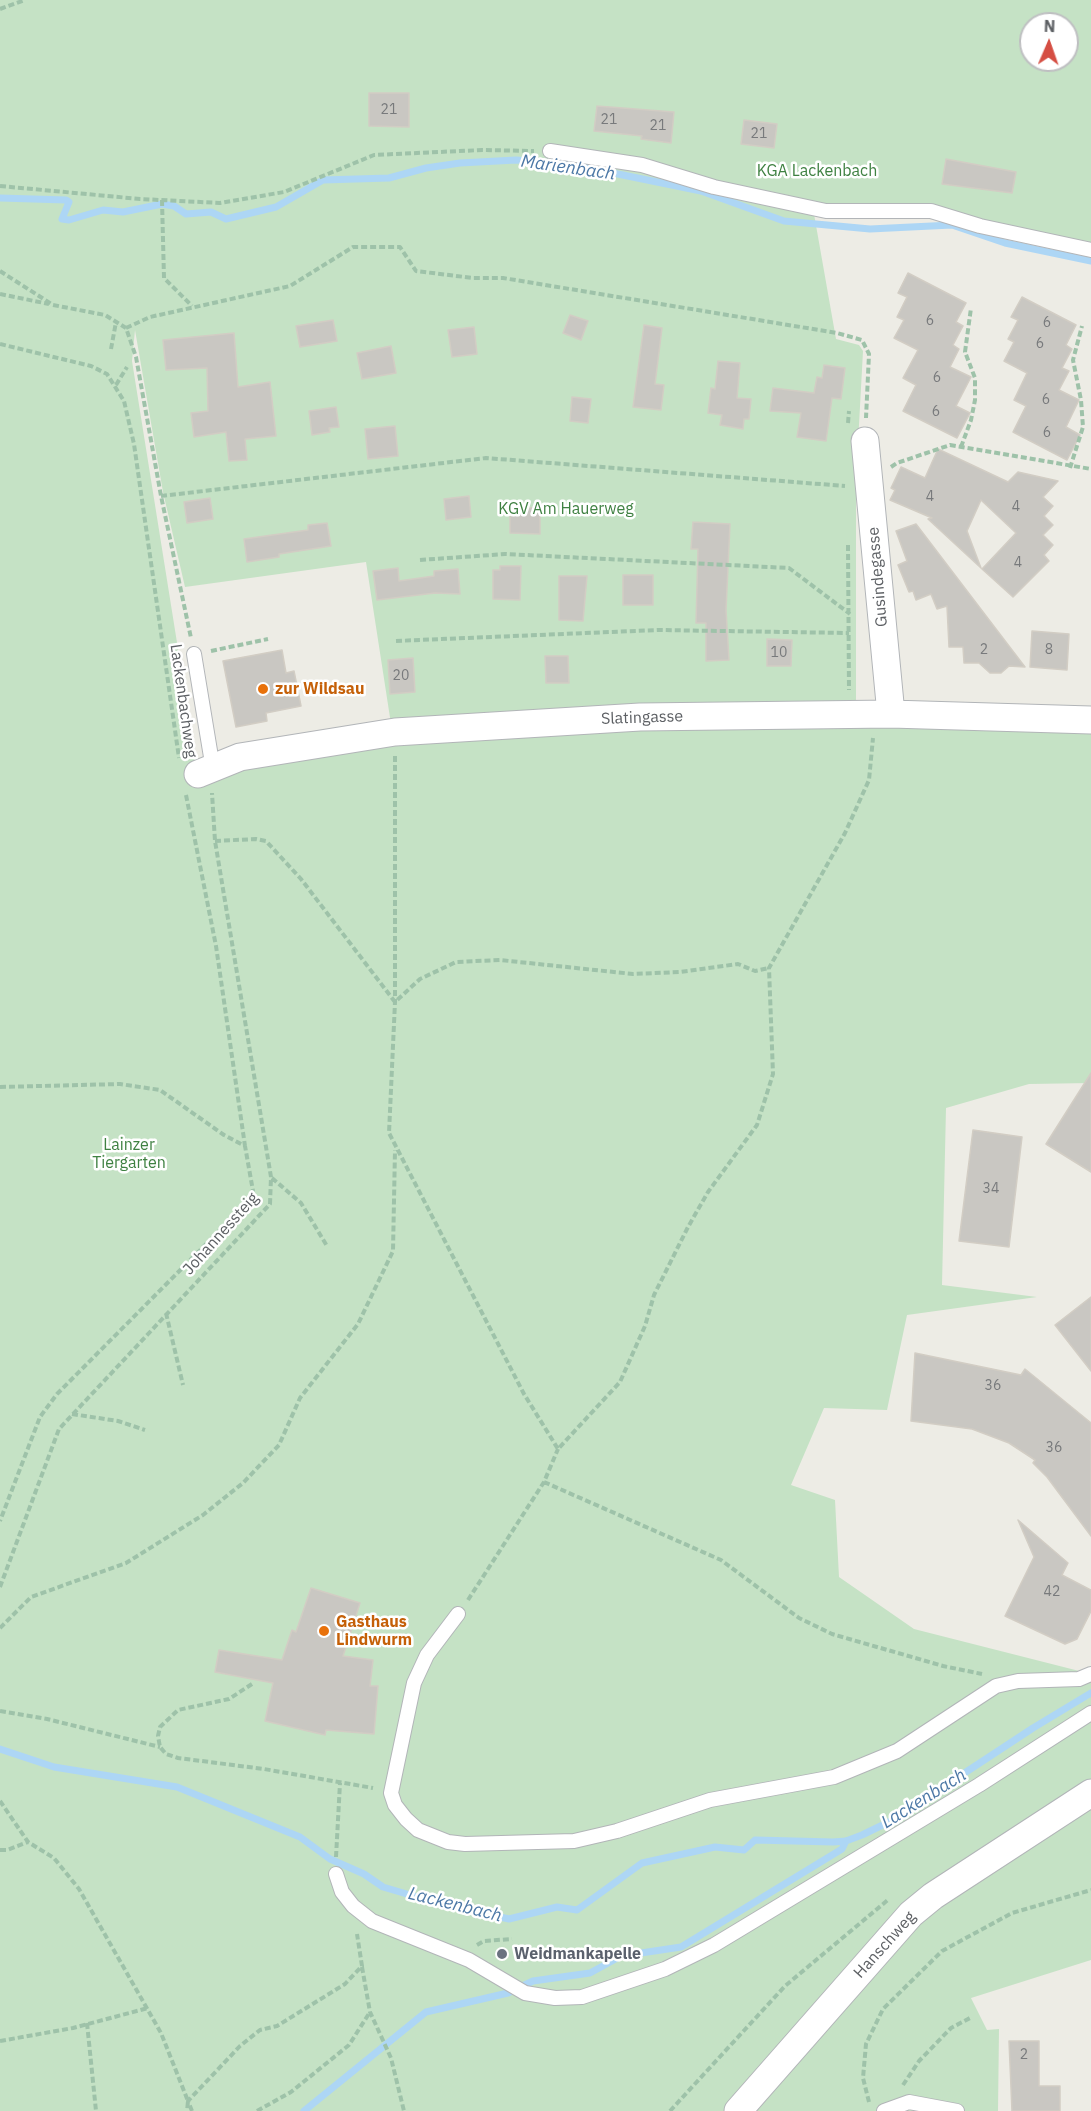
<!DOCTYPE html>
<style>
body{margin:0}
#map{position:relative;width:1091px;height:2111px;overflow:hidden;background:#edece5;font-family:"IBM Plex Sans",sans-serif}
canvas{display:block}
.north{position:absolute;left:1019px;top:12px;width:60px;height:60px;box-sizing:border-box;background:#fff;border:2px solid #bebfc1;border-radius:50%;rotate:2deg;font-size:16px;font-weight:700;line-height:24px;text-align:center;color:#5d6064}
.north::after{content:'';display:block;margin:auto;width:21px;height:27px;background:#d54e43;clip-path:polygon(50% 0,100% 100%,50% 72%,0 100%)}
</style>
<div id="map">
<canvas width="1091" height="2111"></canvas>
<div class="north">N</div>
</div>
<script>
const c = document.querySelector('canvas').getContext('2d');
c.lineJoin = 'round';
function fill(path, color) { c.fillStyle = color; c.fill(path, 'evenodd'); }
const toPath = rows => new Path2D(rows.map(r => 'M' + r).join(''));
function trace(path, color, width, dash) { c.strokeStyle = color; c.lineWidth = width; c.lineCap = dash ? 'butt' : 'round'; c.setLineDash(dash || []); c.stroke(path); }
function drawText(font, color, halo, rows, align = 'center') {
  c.font = font + ' "IBM Plex Sans",sans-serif'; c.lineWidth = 5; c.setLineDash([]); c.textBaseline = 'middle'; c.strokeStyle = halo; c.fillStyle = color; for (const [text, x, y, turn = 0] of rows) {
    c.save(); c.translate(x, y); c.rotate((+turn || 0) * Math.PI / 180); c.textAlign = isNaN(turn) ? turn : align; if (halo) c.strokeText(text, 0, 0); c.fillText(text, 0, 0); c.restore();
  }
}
fill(toPath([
 [0,0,1091,0,1091,254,930,215,814,214,836,339,859,345,863,351,856,480,856,704,1091,713,1091,1083,1029,1084,946,1108,942,1285,1037,1297,907,1315,887,1410,824,1408,791,1485,835,1500,839,1577,914,1629,1091,1674,1091,1960,971,1998,987,2030,999,2029,998,2111,0,2111],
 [1031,24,1067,24,1067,60,1031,60],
 [135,330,163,492,185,587,366,562,391,724,198,774,132,361]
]), '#c5e2c5');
trace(toPath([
 [0,198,66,200,69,202,62,219,69,220,103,210,123,212,162,204,174,206,186,214,211,212,226,219,276,207,323,180,389,178,426,168,460,163,516,160,569,164,701,191,784,221,870,229,952,225,1005,243,1091,261],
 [0,1749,54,1767,177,1787,300,1837,330,1859,364,1874,383,1887,434,1902,509,1919,557,1907,577,1910,642,1863,715,1847,744,1850,755,1840,833,1842,846,1841,862,1835,893,1820,1033,1728,1091,1693],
 [304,2111,426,2012,508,1993,533,1981,590,1973,621,1956,681,1947,842,1849,846,1841]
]), '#add6f5', 7);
const building = toPath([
 [369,93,409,93,409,127,369,126,369,93],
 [597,106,674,112,671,143,641,139,642,136,594,131,597,106],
 [744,120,777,124,774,148,741,144,744,120],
 [946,159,1016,172,1012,193,942,184,946,159],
 [908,273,966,303,956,322,963,326,953,345,959,349,950,367,971,377,956,406,970,413,957,438,903,411,916,385,903,378,918,350,894,338,904,320,897,317,907,297,898,293,908,273],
 [1022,297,1076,325,1066,345,1072,349,1062,368,1069,371,1059,390,1079,400,1066,427,1080,435,1067,460,1013,432,1026,406,1014,400,1027,373,1004,361,1014,342,1008,339,1018,320,1011,317,1022,297],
 [570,315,588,321,581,340,563,333,570,315],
 [333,320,337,341,300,347,296,326,333,320],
 [644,325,662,328,655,384,664,385,661,410,633,407,644,325],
 [474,327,477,354,452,357,448,330,474,327],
 [234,333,238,387,270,382,276,436,245,439,247,460,229,461,226,432,194,437,191,413,208,411,207,368,166,370,163,340,234,333],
 [391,346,396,373,362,379,357,353,391,346],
 [718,361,740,363,737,398,751,399,749,419,744,419,743,429,720,425,722,415,708,413,711,388,715,389,718,361],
 [824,365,845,368,841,399,832,398,826,441,797,437,801,413,770,411,773,388,814,393,817,377,822,378,824,365],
 [572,397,591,399,588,423,570,421,572,397],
 [336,407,339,427,329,428,330,432,312,435,309,411,336,407],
 [395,426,398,456,368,459,365,429,395,426],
 [938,449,1008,482,1018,472,1058,481,1043,497,1053,506,1044,516,1053,525,1043,535,1053,545,1044,555,1049,561,1013,597,982,569,1016,533,981,500,967,531,981,568,928,519,932,518,890,500,895,490,891,488,901,467,925,478,938,449],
 [469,496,471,517,446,520,444,499,469,496],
 [210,498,213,519,187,523,184,502,210,498],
 [510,507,540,508,540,534,510,533,510,507],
 [693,522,730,524,726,610,729,660,706,661,706,623,696,623,698,549,691,549,693,522],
 [327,523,331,546,279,554,279,557,247,562,244,539,308,530,308,525,327,523],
 [916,524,996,629,1025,667,1009,666,1001,673,990,673,979,663,964,663,963,647,949,647,947,606,937,609,931,594,916,600,913,591,909,592,898,565,907,561,896,531,916,524],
 [500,566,521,566,520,600,493,599,493,570,500,570,500,566],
 [398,568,399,581,434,576,434,571,458,569,460,594,435,593,377,600,373,571,398,568],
 [623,575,653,575,653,605,623,605,623,575],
 [559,576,587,576,583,621,559,620,559,576],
 [1032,631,1069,634,1067,670,1030,667,1032,631],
 [767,639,792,640,791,666,767,666,767,639],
 [282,650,286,673,294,671,301,706,266,713,267,721,236,727,223,661,282,650],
 [545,656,568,656,569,683,546,683,545,656],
 [413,658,415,692,390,694,388,660,413,658],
 [1091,1073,1091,1172,1046,1144,1091,1073],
 [973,1130,1022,1137,1009,1247,959,1241,973,1130],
 [1091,1297,1091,1371,1055,1325,1091,1297],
 [915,1353,1021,1375,1025,1369,1091,1423,1091,1536,1047,1477,1033,1463,1035,1460,1009,1443,972,1429,911,1421,915,1353],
 [1018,1520,1068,1563,1062,1575,1091,1590,1091,1611,1077,1639,1065,1644,1005,1616,1034,1557,1018,1520],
 [311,1588,360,1603,343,1656,373,1660,370,1686,378,1686,374,1734,326,1730,325,1735,265,1721,273,1683,215,1672,219,1650,282,1660,292,1630,296,1632,311,1588],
 [1009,2041,1039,2041,1039,2086,1060,2086,1060,2111,1012,2111,1009,2041]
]);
fill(building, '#c9c7c2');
trace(building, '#d2cdc4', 1.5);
const service = toPath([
 [550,151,642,165,714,187,826,211,931,211,980,226,1091,250],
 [194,654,213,769],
 [458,1614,427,1655,414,1683,391,1793,395,1805,406,1819,418,1830,448,1842,465,1844,574,1841,617,1831,710,1800,834,1777,897,1751,996,1686,1018,1681,1079,1679,1091,1674],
 [336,1874,342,1892,353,1906,372,1921,469,1960,525,1993,555,1998,582,1997,665,1969,714,1945,979,1785,1091,1713],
 [884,2111,909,2102,957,2111]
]);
const minor = toPath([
 [865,441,891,714],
 [198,774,240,757,395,732,640,717,891,714,1091,720],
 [738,2111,911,1914,933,1896,1091,1793]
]);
trace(service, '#b2b5b8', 16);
trace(minor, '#b2b5b8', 29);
trace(toPath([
 [0,9,25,0],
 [0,186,140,199,220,203,284,192,374,155,482,150,534,151],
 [162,200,164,278,192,306],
 [0,271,53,305,105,315,126,328,136,357,161,496,191,638],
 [0,294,49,304],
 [126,328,150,317,290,286,353,247,400,247,416,271,473,278,503,278,837,333,862,340,869,354,866,418],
 [0,344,91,366,107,374,124,401,134,444,179,758],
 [111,349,116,322],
 [116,385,127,367],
 [848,423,849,411],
 [961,447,971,420,975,400,975,378,965,352,971,308],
 [891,467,897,463,950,445,1091,469],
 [1070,468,1083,427,1081,400,1073,360,1082,326],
 [161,496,486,458,845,486],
 [848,545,849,690],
 [420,560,505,554,789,568,850,614],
 [396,641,659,630,849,633],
 [211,651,268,639],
 [395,756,395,1002,389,1133,524,1394,558,1449,620,1382,645,1326,654,1295,688,1227,708,1192,757,1125,773,1074,769,968,845,833,869,780,873,738],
 [186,795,216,946,245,1146],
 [215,841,256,839,266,841,301,879,395,1002,420,979,456,962,500,960,633,974,680,972,738,964,755,971,769,968],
 [0,1087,120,1084,160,1090,224,1135,245,1146,253,1191,239,1211,57,1394,40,1417,0,1521],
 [272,1178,301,1203,327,1246],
 [166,1313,183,1385],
 [72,1414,118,1421,145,1430],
 [544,1482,721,1560,799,1618,832,1634,943,1666,982,1674],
 [0,1587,59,1429,270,1204,271,1177,215,841,212,793],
 [468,1600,544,1482,558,1449],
 [0,1628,31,1597,126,1563,203,1515,243,1483,279,1445,300,1398,358,1324,393,1251,395,1150],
 [252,1684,229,1699,178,1710,160,1727,158,1736,160,1747,166,1754,178,1758,264,1769,373,1788],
 [0,1711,47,1719,160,1747],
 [0,1801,28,1842,54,1858,79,1889,161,2033,188,2101,187,2111],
 [0,1850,7,1850,28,1842],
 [336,1857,340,1783],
 [477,1945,484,1941,512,1939],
 [362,1967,370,2012,391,2058,404,2111],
 [87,2023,96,2111],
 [0,2041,73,2028,148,2008],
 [903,2085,919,2061,951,2028,970,2018],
 [869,2102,863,2078,866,2044,883,2009,942,1951,1012,1913,1091,1890],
 [192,2111,188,2101,240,2046,260,2030,277,2026,345,1984,362,1966,357,1934],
 [257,2111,291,2092,349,2045,370,2012],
 [670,2111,785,1986,889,1899]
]), '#9ec2a9', 4, [6, 3]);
trace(service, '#fff', 14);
trace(minor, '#fff', 27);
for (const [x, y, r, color] of [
 [263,689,6,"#e8710a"],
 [324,1631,6,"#e8710a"],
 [502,1954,6,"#6b7280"]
]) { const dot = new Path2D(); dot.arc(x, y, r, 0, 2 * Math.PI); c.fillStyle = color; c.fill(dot); trace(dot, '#fff', 2); }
drawText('14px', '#787a7c', null, [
 ["21",389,110],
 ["21",609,120],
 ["21",658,126],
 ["21",759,134],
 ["6",930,321],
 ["6",1047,323],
 ["6",1040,344],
 ["6",937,378],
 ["6",1046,400],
 ["6",936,412],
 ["6",1047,433],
 ["4",930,497],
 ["4",1016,507],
 ["4",1018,563],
 ["2",984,650],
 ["8",1049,650],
 ["10",779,653],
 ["20",401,676],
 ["34",991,1189],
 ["36",993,1386],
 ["36",1054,1448],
 ["42",1052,1592],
 ["2",1024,2055]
]);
drawText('16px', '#3f8142', '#fff', [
 ["KGA Lackenbach",817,171],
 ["KGV Am Hauerweg",566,509],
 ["Lainzer",129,1145],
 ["Tiergarten",129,1163]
]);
drawText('16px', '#5d6064', '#fff', [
 ["Gusindegasse",878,577,-95],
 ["Lackenbachweg",183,701,82],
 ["Slatingasse",642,718,-2],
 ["Johannessteig",221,1234,-48],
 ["Hanschweg",885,1945,-48]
]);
drawText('bold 16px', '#c56008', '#fff', [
 ["zur Wildsau",275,689],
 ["Gasthaus",336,1622],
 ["Lindwurm",336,1640]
], 'left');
drawText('bold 16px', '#5b616d', '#fff', [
 ["Weidmankapelle",514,1954]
], 'left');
drawText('italic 18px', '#4c78a6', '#fff', [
 ["Marienbach",568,168,8],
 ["Lackenbach",924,1799,-32],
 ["Lackenbach",455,1905,14]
]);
</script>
